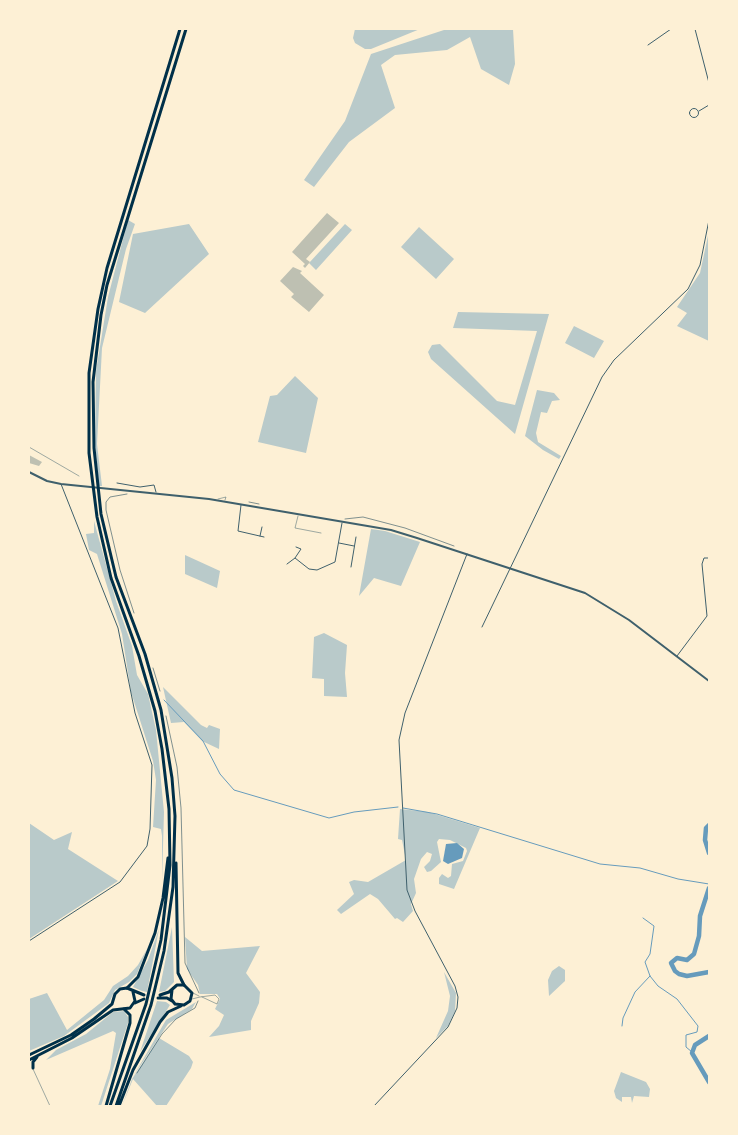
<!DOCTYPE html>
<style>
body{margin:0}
#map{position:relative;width:738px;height:1135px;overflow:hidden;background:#fdf0d5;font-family:Signika,sans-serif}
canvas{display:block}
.frame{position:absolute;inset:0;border:30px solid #fdf0d5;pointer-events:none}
</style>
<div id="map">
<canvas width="738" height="1135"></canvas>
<div class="frame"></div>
</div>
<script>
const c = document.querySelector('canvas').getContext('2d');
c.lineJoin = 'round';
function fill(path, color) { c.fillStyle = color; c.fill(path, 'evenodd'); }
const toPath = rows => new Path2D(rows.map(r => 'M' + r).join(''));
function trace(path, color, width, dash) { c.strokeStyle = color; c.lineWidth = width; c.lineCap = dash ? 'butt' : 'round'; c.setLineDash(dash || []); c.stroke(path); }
fill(toPath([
 [355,29,420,29,371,49,365,49,355,43,353,38],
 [447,29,513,29,515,64,509,85,481,69,470,37,447,50,395,55,381,65,395,108,349,142,314,187,304,180,345,121,371,54],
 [128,220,135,224,126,249,102,348,97,444,102,486,99,486,95,442,96,371,108,297],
 [189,224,209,254,145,313,119,302,133,234],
 [345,224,352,230,316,270,309,263],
 [419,227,454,259,436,279,401,247],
 [709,231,709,341,677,326,687,313,677,307,700,273],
 [458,312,549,314,515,434,431,359,428,352,432,345,440,344,497,401,515,405,537,331,453,328],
 [574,326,604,341,594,358,565,343],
 [295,376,318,398,306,453,258,442,270,396,277,395],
 [537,390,554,393,560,400,552,401,547,413,541,412,536,433,538,442,561,456,559,459,543,450,525,436],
 [94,521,116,601,132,646,137,675,148,694,156,730,164,812,162,882,162,836,161,829,153,827,156,780,153,761,131,692,122,634,97,554,89,550,86,534,94,533],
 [371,529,385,531,420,542,401,586,374,578,359,596],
 [185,555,220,571,217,588,185,574],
 [324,633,347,645,345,673,347,697,324,696,324,679,312,678,314,637],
 [163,687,201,725,207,728,209,725,220,729,219,749,202,741,184,722,171,723],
 [400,809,428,812,480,828,454,889,439,884,439,878,442,874,448,878,451,876,452,864,463,861,467,851,466,848,450,840,439,839,437,842,441,862,431,871,427,872,424,867,430,861,432,854,427,852,421,859,414,879,416,893,411,904,413,911,403,922,397,918,395,919,378,899,370,894,341,914,337,910,354,894,349,882,354,880,368,882,406,860,402,840,398,839],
 [29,823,54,840,72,832,68,849,118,881,29,939],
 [172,927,174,982,165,991,159,992],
 [159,929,147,992,142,991,133,987,148,960],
 [185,937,202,951,260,946,246,973,260,992,259,1003,251,1021,251,1030,209,1037,219,1026,224,1015,215,1009,220,999,217,994,200,994,198,985,187,969],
 [147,949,137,974,129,982,115,990,109,1003,64,1036,29,1051,29,999,47,993,67,1030,104,1000,113,986,128,976,138,965],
 [559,966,565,970,565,981,549,996,548,980,552,971],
 [444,972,456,993,455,1011,448,1026,436,1038,448,1011,450,996],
 [157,1001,166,1002,170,1005,140,1052],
 [196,1002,192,1009,168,1024,134,1075,166,1020],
 [124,1011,128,1017,128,1023,101,1106,98,1106,110,1069,116,1033,113,1031,46,1060,56,1050,86,1034,113,1012],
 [159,1038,189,1056,193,1062,191,1068,166,1106,157,1106,133,1079,122,1106,132,1079],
 [621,1072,646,1082,650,1089,649,1097,634,1096,632,1103,631,1097,622,1097,622,1102,616,1098,614,1091]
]), '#b9caca');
fill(toPath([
 [457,843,464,849,462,858,448,864,443,861,446,844]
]), '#669bbc');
trace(toPath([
 [164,700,203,741,220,774,234,790,329,818,354,812,398,807],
 [403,808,437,814,600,864,640,868,678,879,709,884],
 [643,918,654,926,650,954,645,962,650,976,658,986,677,999,698,1026,697,1032,686,1035,686,1047,692,1052],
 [622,1026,623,1018,635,992,650,976]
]), '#669bbc', 1);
trace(toPath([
 [709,825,706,828,705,840,709,853],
 [709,888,700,916,699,936,694,954,687,960,677,958,671,963,675,971,679,974,687,976,709,972],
 [709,1036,695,1045,692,1053,709,1082]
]), '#669bbc', 4.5);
fill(toPath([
 [327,213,339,223,306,259,310,262,305,268,303,266,305,264,292,252],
 [293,267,302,271,300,273,324,295,309,312,291,297,294,294,280,281],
 [29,455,42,462,39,466,29,463]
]), '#bec0b2');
trace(toPath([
 [127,494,110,497,106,502,106,510,120,570,134,613],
 [249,502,259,504],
 [345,519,363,517,405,528,454,546],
 [153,668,160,691],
 [166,716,177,767,181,808,185,963,199,993],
 [137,1073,162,1034,176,1019,195,1008,198,1001]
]), '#003049', 0.5);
trace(toPath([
 [29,447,79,476],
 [218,499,226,497,225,500],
 [298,516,295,528,321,533],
 [193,993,199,996],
 [192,999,200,997,215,995,219,999,217,1004,202,997],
 [33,1069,50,1106]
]), '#3f606c', 0.5);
trace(toPath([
 [695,29,709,83],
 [648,45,671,29],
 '689.5 113a4.5 4.5 0 1 1 9 0a4.5 4.5 0 1 1-9 0Z',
 [699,111,709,105],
 [117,483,140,487,154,485,156,492],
 [241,505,238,531,264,537],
 [260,536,262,527],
 [339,543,354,546],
 [295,558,301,549,296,547],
 [287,564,295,558,309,569,317,570,335,562,342,523],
 [351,567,356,537],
 [482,627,602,377,614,360,688,289,700,265,709,220],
 [677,656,707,616,702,564,704,558,709,558],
 [29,941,120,882,147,846,150,829,152,765,135,713,118,628,61,484],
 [374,1106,448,1027,457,1008,458,997,455,986,415,911,407,890,399,740,405,713,467,554]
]), '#3f606c', 1);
trace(toPath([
 [29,472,47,481,61,484,209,499,391,530,417,538,585,593,629,620,709,681]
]), '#3f606c', 2);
trace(toPath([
 [160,995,169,992,177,985,184,985,192,993,190,1001,184,1005,175,1004,171,999,172,990],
 [158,998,167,998,172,1001],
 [135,1003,144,999],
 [29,1055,71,1035,94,1019,112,1004,115,994,120,989,127,988,144,995],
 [29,1060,72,1038,113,1010,130,1008,135,1001,133,992],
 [33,1068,33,1062,37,1057]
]), '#003049', 3);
trace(toPath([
 [176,863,178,973,184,985],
 [127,988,138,977,155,933,163,898,168,858],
 [106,1106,130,1023,130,1015,124,1009],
 [110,1106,146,1004,161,940,170,865,169,809,162,749,155,711,139,656,111,578,97,517,89,453,89,373,98,309,107,268,180,29],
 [116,1106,151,1005,164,951,173,887,175,816,172,778,161,710,145,654,116,577,101,514,94,448,93,382,101,315,107,285,186,29],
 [119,1106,133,1070,160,1022,168,1012,181,1006]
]), '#003049', 3);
</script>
